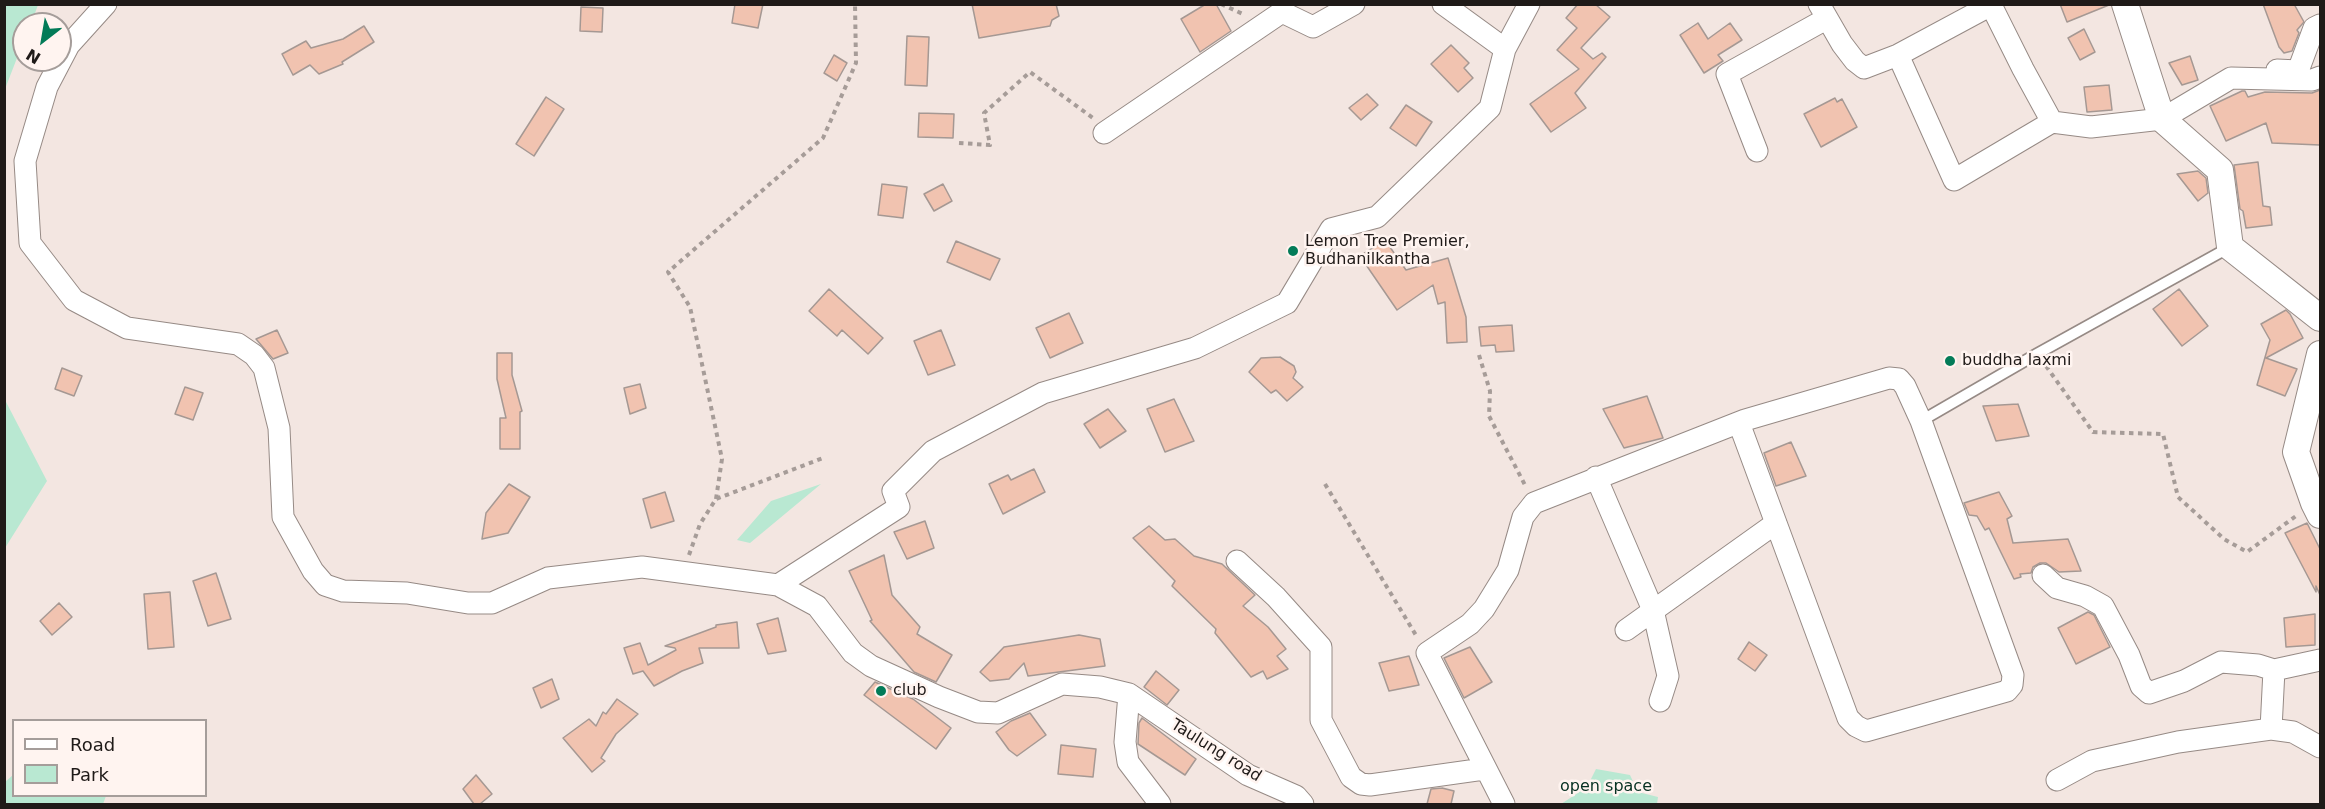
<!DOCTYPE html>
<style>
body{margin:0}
#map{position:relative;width:2325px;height:809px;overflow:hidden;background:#f3e6e1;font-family:"DejaVu Sans",sans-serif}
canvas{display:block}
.frame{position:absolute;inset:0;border:6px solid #1f1a18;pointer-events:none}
.legend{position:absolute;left:12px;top:719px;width:195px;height:78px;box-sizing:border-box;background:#fff4f0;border:2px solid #a59d9a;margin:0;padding:8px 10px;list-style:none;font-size:18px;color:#1f1a18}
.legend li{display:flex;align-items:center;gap:12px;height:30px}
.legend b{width:30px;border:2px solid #a59d9a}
.north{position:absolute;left:12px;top:12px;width:60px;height:60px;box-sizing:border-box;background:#fff4f0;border:2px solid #a59d9a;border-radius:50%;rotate:211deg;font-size:16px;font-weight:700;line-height:24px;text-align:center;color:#1f1a18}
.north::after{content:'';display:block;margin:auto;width:21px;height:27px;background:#037b58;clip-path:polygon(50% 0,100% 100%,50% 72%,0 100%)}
</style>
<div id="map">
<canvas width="2325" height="809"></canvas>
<div class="frame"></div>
<ul class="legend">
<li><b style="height:8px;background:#fff"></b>Road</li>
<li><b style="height:16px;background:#b9e8d2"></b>Park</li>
</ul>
<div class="north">N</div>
</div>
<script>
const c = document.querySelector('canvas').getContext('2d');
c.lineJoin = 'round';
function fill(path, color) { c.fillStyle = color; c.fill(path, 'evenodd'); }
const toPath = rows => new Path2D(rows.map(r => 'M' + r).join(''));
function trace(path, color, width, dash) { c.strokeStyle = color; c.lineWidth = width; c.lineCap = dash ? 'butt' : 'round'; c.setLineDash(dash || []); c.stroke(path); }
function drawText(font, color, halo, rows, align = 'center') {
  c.font = font + ' "DejaVu Sans",sans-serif'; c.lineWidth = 5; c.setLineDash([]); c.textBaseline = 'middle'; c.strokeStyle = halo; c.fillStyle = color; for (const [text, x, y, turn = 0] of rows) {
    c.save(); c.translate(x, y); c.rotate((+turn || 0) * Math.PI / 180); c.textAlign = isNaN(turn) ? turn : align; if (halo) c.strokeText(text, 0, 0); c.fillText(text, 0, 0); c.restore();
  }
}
fill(toPath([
 [5,4,38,5,31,24,24,24,24,40,5,89],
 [4,398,47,481,5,548,4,548],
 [821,484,750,543,737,540,771,501],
 [1596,769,1630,775,1638,792,1658,797,1657,804,1561,804,1587,787],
 [13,775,14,796,106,796,103,804,5,804,5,782]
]), '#b9e8d2');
const building = toPath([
 [735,4,763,4,758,28,732,23,735,4],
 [972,4,1056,4,1059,16,1052,20,1050,26,979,38,972,4],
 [1206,4,1216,4,1231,31,1200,52,1181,19,1206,4],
 [1578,4,1595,4,1610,17,1581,48,1593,59,1602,53,1606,57,1575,93,1586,108,1551,132,1530,104,1579,69,1557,50,1577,28,1566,18,1578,4],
 [2060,4,2109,4,2109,5,2067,22,2060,4],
 [2263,4,2294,4,2304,22,2297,30,2299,33,2292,51,2284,53,2279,47,2263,4],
 [581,7,603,8,602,32,580,31,581,7],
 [1698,23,1708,39,1730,23,1742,40,1718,55,1723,61,1704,73,1680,35,1698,23],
 [364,26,374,42,342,62,343,64,319,74,310,65,293,75,282,54,306,41,311,48,343,39,364,26],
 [2084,29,2095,52,2080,60,2068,38,2084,29],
 [907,36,929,37,927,86,905,85,907,36],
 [1451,45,1469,63,1464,68,1473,78,1458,92,1431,64,1451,45],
 [834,55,847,63,837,81,824,73,834,55],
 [2190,56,2198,80,2182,85,2169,63,2190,56],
 [2109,85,2112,110,2087,112,2084,87,2109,85],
 [2320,90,2320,145,2272,143,2266,123,2226,141,2210,106,2242,91,2245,91,2248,97,2265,92,2312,93,2320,90],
 [1367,94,1378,105,1361,120,1349,108,1367,94],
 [546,97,564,109,534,156,516,144,546,97],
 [1835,98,1837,102,1842,99,1857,127,1821,147,1804,114,1835,98],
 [1406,105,1432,122,1416,146,1390,128,1406,105],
 [919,113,954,114,953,138,918,137,919,113],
 [2258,162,2263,206,2270,207,2272,225,2246,228,2243,211,2240,209,2234,165,2258,162],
 [2198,171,2206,178,2208,193,2198,201,2177,174,2198,171],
 [882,184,907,187,903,218,878,215,882,184],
 [943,184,952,201,934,211,924,194,943,184],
 [1385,240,1406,270,1448,258,1466,317,1467,342,1447,343,1445,302,1438,304,1433,285,1397,310,1360,256,1385,240],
 [956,241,1000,259,990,280,947,262,956,241],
 [829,289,883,338,868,354,842,330,837,336,809,311,829,289],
 [2179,289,2208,326,2182,346,2153,309,2179,289],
 [2286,310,2290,314,2303,338,2266,358,2297,369,2285,396,2257,385,2270,340,2261,324,2286,310],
 [1069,313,1083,343,1050,358,1036,328,1069,313],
 [1512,325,1514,351,1496,352,1495,345,1481,346,1479,327,1512,325],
 [277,330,288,353,273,359,256,339,277,330],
 [941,330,955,365,928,375,914,341,941,330],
 [497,353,512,353,512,375,522,411,520,412,520,449,500,449,500,418,506,418,497,379,497,353],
 [1280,357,1294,366,1296,372,1293,378,1303,387,1287,401,1276,390,1271,393,1249,372,1261,358,1280,357],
 [62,368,82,376,74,396,55,389,62,368],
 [640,384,646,408,630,414,624,388,640,384],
 [185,387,203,393,193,420,175,414,185,387],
 [1647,396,1663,438,1624,448,1603,409,1647,396],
 [1174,399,1194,441,1165,452,1147,409,1174,399],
 [2018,404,2029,436,1996,441,1983,406,2018,404],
 [1108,409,1126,431,1100,448,1084,424,1108,409],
 [1791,442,1806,476,1776,486,1764,453,1791,442],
 [1034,469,1045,492,1003,514,989,484,1008,475,1011,480,1034,469],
 [509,484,530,497,508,533,482,539,486,513,509,484],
 [665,492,674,521,651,528,643,499,665,492],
 [1999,492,2012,516,2007,519,2013,543,2068,539,2081,571,2059,572,2046,563,2040,563,2033,567,2031,573,2020,574,2021,577,2014,579,1989,528,1985,530,1977,516,1969,515,1964,503,1999,492],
 [925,521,934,548,907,559,894,532,925,521],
 [2307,523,2320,549,2320,595,2316,586,2316,592,2285,533,2307,523],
 [1149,526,1165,540,1175,539,1194,556,1222,564,1255,595,1243,606,1268,627,1286,649,1277,656,1288,669,1267,679,1263,671,1251,677,1215,633,1216,629,1172,586,1175,581,1133,538,1149,526],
 [884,555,892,595,920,627,917,634,952,655,936,682,914,672,870,621,872,620,849,571,884,555],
 [216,573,231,619,208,626,193,581,216,573],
 [170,592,174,647,148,649,144,594,170,592],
 [59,603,72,617,52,635,40,621,59,603],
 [2088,612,2094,615,2110,647,2076,664,2058,628,2088,612],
 [2315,614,2315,645,2286,647,2284,618,2315,614],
 [778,618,786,651,768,654,757,624,778,618],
 [737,622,739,648,699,648,703,663,682,671,654,686,643,671,633,674,624,648,640,643,648,665,676,650,675,648,665,646,716,627,716,625,737,622],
 [1079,635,1100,639,1105,666,1028,676,1024,663,1009,679,990,681,980,672,1004,647,1079,635],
 [1749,642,1767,655,1755,671,1738,659,1749,642],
 [1470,647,1492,682,1464,698,1444,658,1470,647],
 [1409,656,1419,685,1389,691,1379,663,1409,656],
 [1156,671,1179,690,1167,705,1144,687,1156,671],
 [552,679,559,699,541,708,533,688,552,679],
 [875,682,913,699,951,728,936,749,864,695,875,682],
 [617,699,638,714,616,734,601,758,605,761,592,772,563,738,589,719,596,726,603,712,606,714,617,699],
 [1030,713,1046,735,1017,756,1009,750,996,732,1011,721,1030,713],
 [1142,718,1196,759,1185,775,1138,744,1139,723,1142,718],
 [1061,745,1096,749,1093,777,1058,774,1061,745],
 [476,775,492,794,480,804,474,804,463,789,476,775],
 [1442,788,1454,791,1451,804,1427,804,1431,789,1442,788]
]);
fill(building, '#f1c3b0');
trace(building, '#a59893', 1.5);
const service = toPath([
 [1921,421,2035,355,2230,247]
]);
const minor = toPath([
 [106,4,69,45,47,87,25,161,30,243,74,300,127,328,238,344,254,355,264,368,279,428,283,517,313,571,325,585,343,591,407,593,468,603,492,603,548,578,642,567,778,585,817,606,853,653,871,666,939,697,978,712,998,713,1062,684,1100,687,1129,694,1248,775,1296,796,1303,804],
 [1443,4,1505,49,1529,4],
 [1819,4,1842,44,1855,61,1864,68,1898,55,1991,5,2023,69,2052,122,2091,127,2162,119,2231,78,2312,80,2320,77],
 [1898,55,1954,180,2052,122],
 [2277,70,2298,71,2314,28,2320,25],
 [1104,133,1282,12,1313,27,1354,4],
 [1757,151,1727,74,1826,19],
 [1596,477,1653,610,1668,676,1660,701],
 [1237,561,1276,597,1321,647,1321,720,1351,777,1361,784,1370,785,1484,769],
 [2043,575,2057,588,2085,596,2103,606,2129,655,2141,686,2149,693,2184,681,2221,662,2258,665,2274,670,2271,729],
 [778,585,899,507,893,491,933,451,1043,393,1195,348,1287,303,1331,229,1377,217,1490,108,1505,49],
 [1626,630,1776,523],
 [2274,670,2320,660],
 [1129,694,1125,742,1128,762,1160,804],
 [2057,780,2092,761,2178,742,2271,729,2293,732,2320,747],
 [1504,804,1427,653,1470,624,1484,609,1508,570,1523,517,1534,503,1745,420,1889,378,1899,379,1905,386,1921,421,2013,675,2012,685,2007,691,1866,731,1856,726,1848,718,1739,423]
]);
const tertiary = toPath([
 [2125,4,2162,119,2220,170,2230,247,2320,318],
 [2320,354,2296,452,2314,503,2320,515]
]);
trace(service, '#968a85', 13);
trace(minor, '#968a85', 23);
trace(tertiary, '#968a85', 28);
trace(toPath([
 [1221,4,1243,14],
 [959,143,990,145,984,113,1030,72,1093,118],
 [1479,355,1490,391,1489,416,1526,487],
 [2046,366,2093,432,2163,434,2178,497,2224,539,2247,552,2296,516],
 [1325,484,1417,637],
 [716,499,722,459,690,307,668,272,823,138,856,63,855,4],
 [689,555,700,524,716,499,823,458]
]), '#a69c98', 4, [4.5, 4.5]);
trace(service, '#fff', 10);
trace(minor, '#fff', 21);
trace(tertiary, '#fff', 26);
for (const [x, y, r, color] of [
 [1293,251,6,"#037b58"],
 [1950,361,6,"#037b58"],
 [881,691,6,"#037b58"]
]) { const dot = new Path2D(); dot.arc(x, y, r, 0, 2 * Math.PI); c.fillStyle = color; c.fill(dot); trace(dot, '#fff4f0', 2); }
drawText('16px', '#1f1a18', '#fff4f0', [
 ["Lemon Tree Premier,",1305,242],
 ["Budhanilkantha",1305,260],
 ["buddha laxmi",1962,361],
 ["club",893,691]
], 'left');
drawText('16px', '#1f1a18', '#fff4f0', [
 ["Taulung road",1216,751,32]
]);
drawText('16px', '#073122', '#fff4f0', [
 ["open space",1606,787]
]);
</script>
